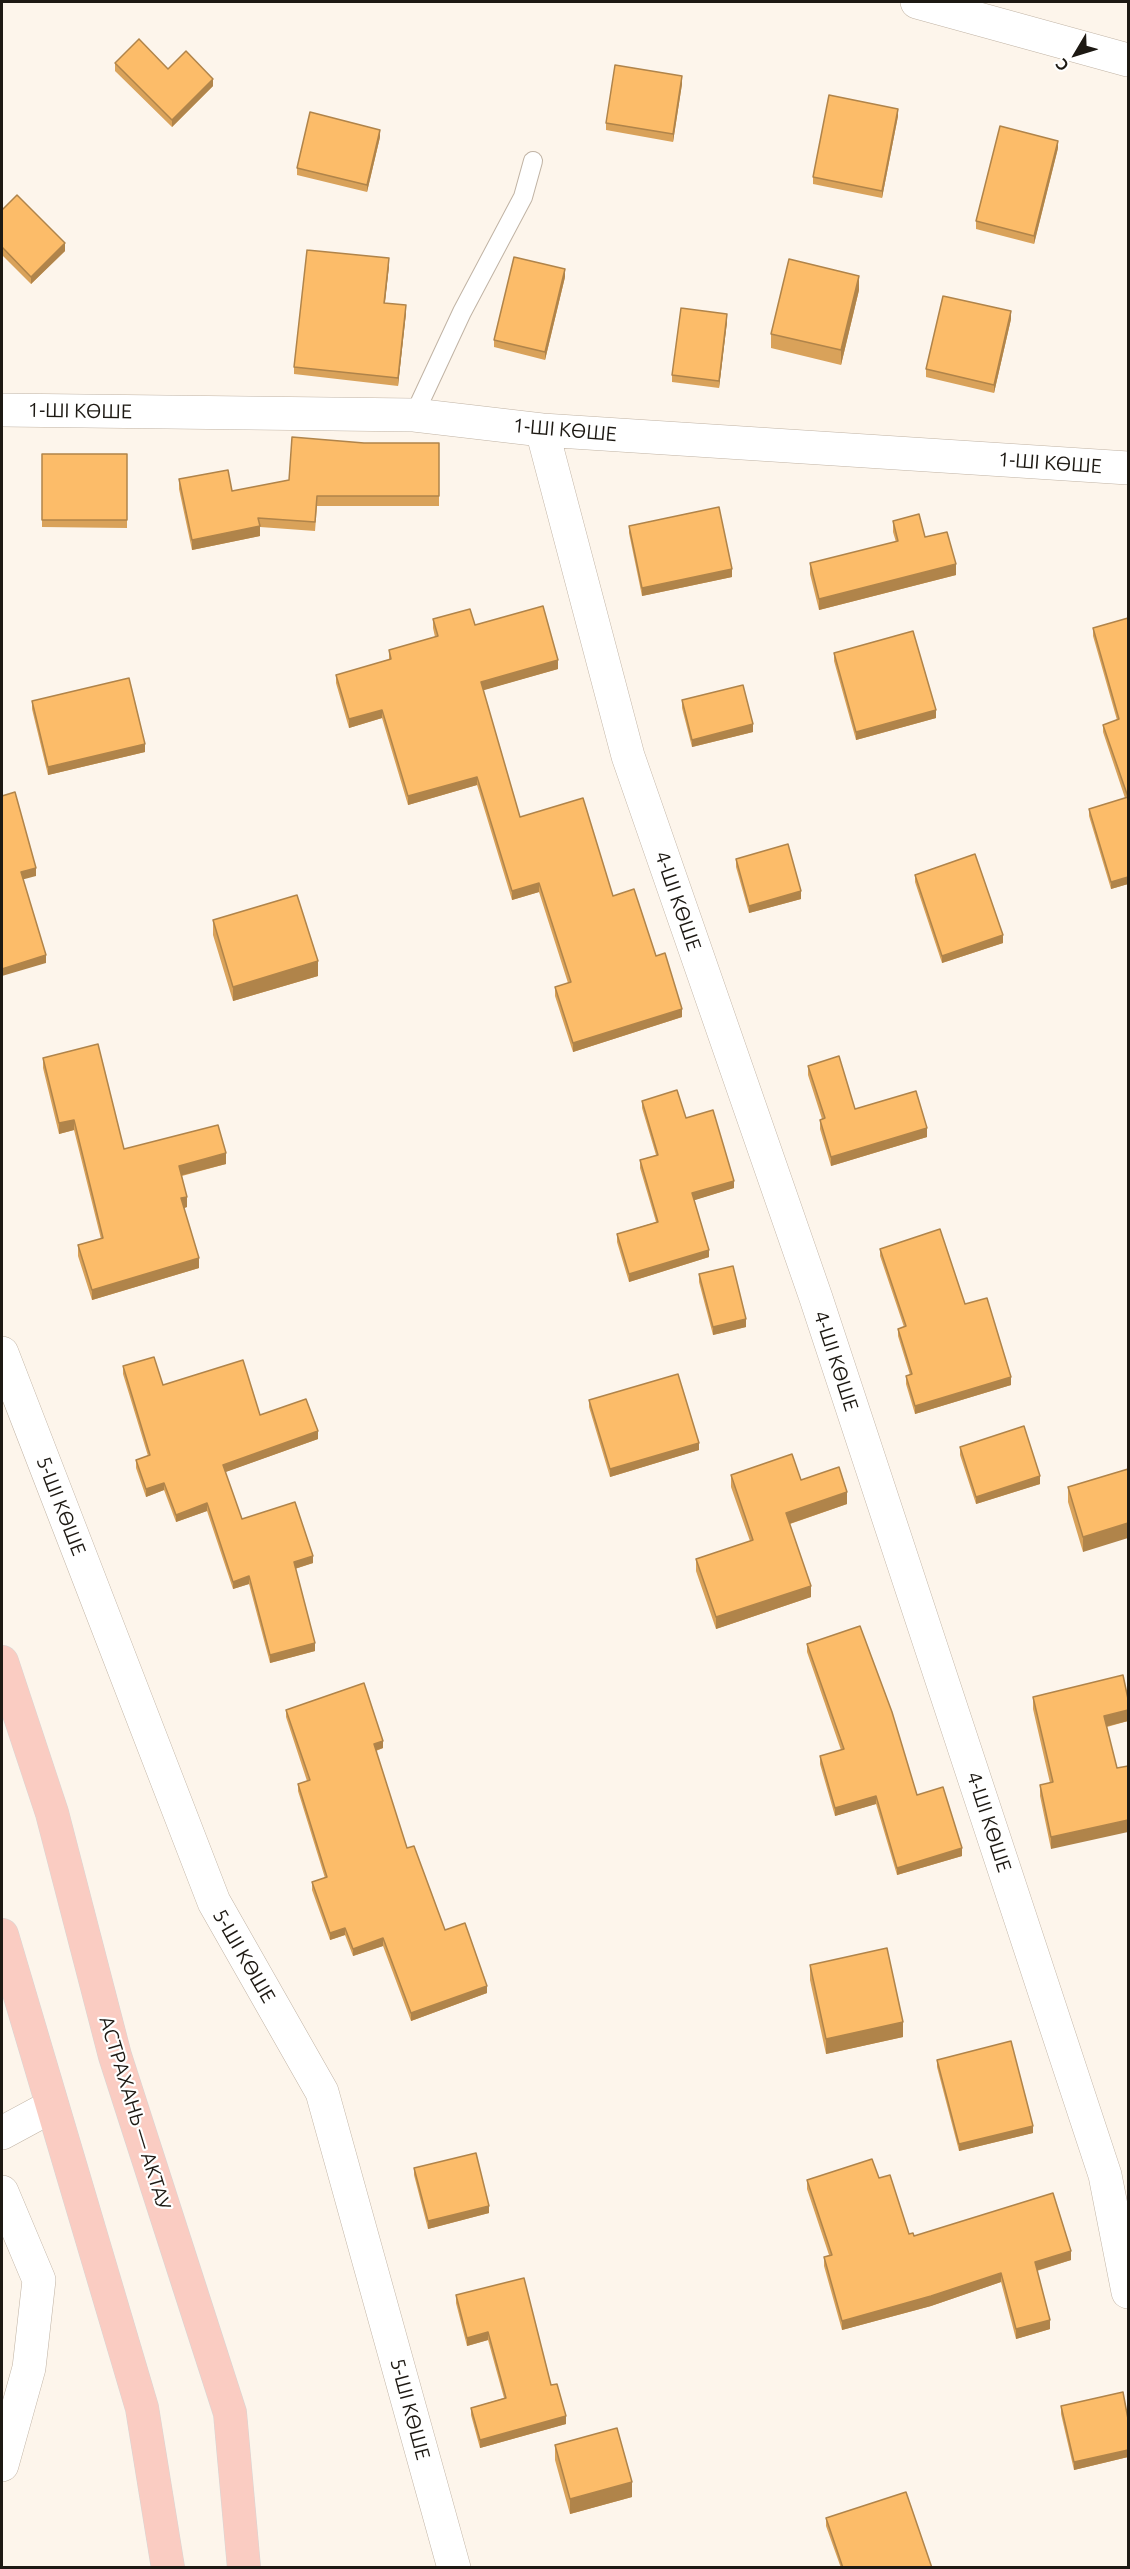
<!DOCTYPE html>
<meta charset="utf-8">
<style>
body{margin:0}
#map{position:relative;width:1130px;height:2569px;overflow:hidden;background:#fdf5eb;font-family:Ubuntu,sans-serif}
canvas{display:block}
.frame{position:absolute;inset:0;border:3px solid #1d1913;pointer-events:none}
.north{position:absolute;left:1046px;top:24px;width:60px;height:60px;-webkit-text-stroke:4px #fff;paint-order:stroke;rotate:232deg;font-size:16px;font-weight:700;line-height:24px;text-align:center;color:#1d1913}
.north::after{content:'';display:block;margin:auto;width:21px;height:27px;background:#1d1913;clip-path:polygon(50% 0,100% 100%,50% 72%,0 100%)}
</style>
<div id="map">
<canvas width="1130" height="2569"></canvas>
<div class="frame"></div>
<div class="north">С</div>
</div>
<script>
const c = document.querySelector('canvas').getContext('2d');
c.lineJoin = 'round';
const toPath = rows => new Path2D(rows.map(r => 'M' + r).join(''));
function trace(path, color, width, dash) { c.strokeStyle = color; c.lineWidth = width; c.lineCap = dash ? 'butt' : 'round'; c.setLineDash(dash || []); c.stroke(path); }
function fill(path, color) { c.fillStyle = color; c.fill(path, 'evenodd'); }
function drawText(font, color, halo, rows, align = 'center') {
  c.font = font + ' Ubuntu,sans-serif'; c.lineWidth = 4.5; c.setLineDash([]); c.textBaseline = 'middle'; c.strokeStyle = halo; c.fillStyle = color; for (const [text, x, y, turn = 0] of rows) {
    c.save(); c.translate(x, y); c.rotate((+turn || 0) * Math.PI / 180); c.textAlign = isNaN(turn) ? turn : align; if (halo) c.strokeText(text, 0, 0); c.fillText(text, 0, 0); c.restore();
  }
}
const service = toPath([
 [414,415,462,312,523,197,533,161]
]);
const minor = toPath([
 [917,2,1128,60],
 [2,410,414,415,542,430,1128,468],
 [542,430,628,756,816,1298,1105,2175,1128,2292],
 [2,1353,214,1902,322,2092,454,2568],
 [2,2133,52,2106],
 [2,2192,39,2280,29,2368,2,2465]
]);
const trunk = toPath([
 [2,1662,52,1813,115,2056,230,2413,244,2568],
 [2,1935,142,2408,168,2568]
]);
trace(service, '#c0b3a4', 20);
trace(minor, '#c0b3a4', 34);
trace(trunk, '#d6d6d5', 34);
trace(service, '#fff', 18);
trace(minor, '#fff', 33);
trace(trunk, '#faccc2', 33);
fill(toPath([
 [115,63,168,69,213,86,172,127,115,71],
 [682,84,673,142,606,130,606,123],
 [898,116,882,198,813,184,813,177],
 [380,137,367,192,297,175,297,168],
 [1058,148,1034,244,976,229,976,221],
 [2,210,65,251,31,284,2,255],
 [389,266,385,303,406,313,398,386,294,374,294,367],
 [565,277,545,360,494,347,494,340],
 [859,290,841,365,771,348,771,334],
 [1011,319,994,393,926,377,926,369],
 [727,322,719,388,672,382,672,375],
 [364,443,439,443,439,506,317,506,315,531,260,527,260,536,192,550,179,489,179,479,232,491,289,480],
 [42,454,127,454,127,528,42,527],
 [893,521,925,537,956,575,819,610,810,574,810,563,896,542,893,532],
 [629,526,732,577,642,596,629,533],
 [1128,618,1128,884,1111,889,1089,816,1089,809,1125,798,1103,732,1103,725,1117,720,1093,636,1093,628],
 [433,619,475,625,558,669,483,690,520,817,613,896,656,956,682,1017,573,1052,555,996,555,987,568,983,539,892,512,900,477,785,408,805,382,718,349,728,336,683,336,675,389,660,389,650,435,637,433,628],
 [834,653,936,718,856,740,834,661],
 [682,700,753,732,692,747,682,708],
 [32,701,145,752,48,775,32,709],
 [736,859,801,899,749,913,736,867],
 [915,875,1003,943,942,963,915,882],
 [213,920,318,976,233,1001,213,935],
 [43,1058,124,1149,226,1164,182,1176,187,1207,184,1208,199,1268,92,1300,78,1256,78,1245,101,1239,74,1130,59,1134,43,1068],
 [808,1066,855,1109,927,1137,831,1166,820,1129,820,1120,822,1119,808,1075],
 [642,1101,686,1118,734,1188,694,1200,709,1257,629,1282,617,1242,617,1234,656,1222,640,1168,640,1160,656,1155,642,1108],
 [880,1249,965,1304,1011,1385,915,1414,906,1384,906,1376,910,1375,898,1336,898,1329,904,1327,880,1256],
 [699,1274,746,1327,713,1335,699,1282],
 [123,1366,163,1385,260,1415,318,1439,225,1472,242,1519,313,1563,295,1569,315,1651,270,1663,249,1584,233,1589,207,1511,176,1522,164,1490,146,1497,136,1468,136,1460,148,1456,123,1374],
 [589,1400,699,1450,610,1477,589,1407],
 [960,1447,1040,1484,976,1504,960,1455],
 [1128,1469,1083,1552,1068,1502,1068,1487],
 [731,1475,801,1480,847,1504,790,1524,811,1597,716,1629,696,1571,696,1559,750,1541,731,1487],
 [807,1644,917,1795,962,1856,897,1875,876,1804,835,1816,820,1764,820,1756,841,1750,807,1652],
 [1033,1697,1128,1721,1107,1727,1051,1849,1040,1796,1040,1785,1050,1783,1033,1709],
 [286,1710,383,1748,376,1751,407,1848,445,1930,487,1993,411,2021,383,1946,353,1956,345,1935,330,1940,312,1890,312,1882,325,1878,298,1791,298,1784,307,1781,286,1717],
 [810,1965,903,2037,826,2054,810,1980],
 [937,2060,1033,2133,959,2151,937,2067],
 [414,2168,489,2213,428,2229,414,2175],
 [879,2178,909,2234,914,2236,1071,2260,1037,2271,1050,2329,1016,2339,1001,2282,931,2306,842,2330,824,2266,824,2257,829,2255,807,2189,807,2180],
 [456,2295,551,2385,566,2424,480,2448,471,2415,471,2408,504,2398,488,2340,467,2346,456,2303],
 [1061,2406,1128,2419,1128,2457,1074,2470,1061,2414],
 [555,2445,632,2497,570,2514,555,2460],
 [826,2518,932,2568,841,2568,826,2526]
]), '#d9a25a');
fill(toPath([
 [682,76,682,84,673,142,673,134],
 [213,79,213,86,172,127,172,120],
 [898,109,898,116,882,198,882,191],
 [380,130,380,137,367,192,367,185],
 [1058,141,1058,148,1034,244,1034,236],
 [65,243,65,251,31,284,31,277],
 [389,258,389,266,384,310,384,303],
 [565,269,565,277,545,360,545,352],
 [859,276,859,290,841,365,841,350],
 [406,305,406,313,398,386,398,378],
 [1011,311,1011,319,994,393,994,385],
 [727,314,727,322,719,388,719,381],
 [260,526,260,536,192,550,192,540],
 [956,564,956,575,819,610,819,599],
 [732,569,732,577,642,596,642,588],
 [558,660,558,669,481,691,481,682],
 [382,710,382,718,349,728,349,719],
 [936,710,936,718,856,740,856,732],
 [753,724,753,732,692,747,692,740],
 [145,744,145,752,48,775,48,767],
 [477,777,477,785,408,805,408,796],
 [36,868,36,876,21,880,21,872],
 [1128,877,1128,884,1111,889,1111,882],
 [539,883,539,892,512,900,512,891],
 [801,891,801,899,749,913,749,906],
 [1003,935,1003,943,942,963,942,956],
 [46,955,46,963,2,976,2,969],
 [318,961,318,976,233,1001,233,987],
 [682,1009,682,1017,573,1052,573,1043],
 [74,1120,74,1130,59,1134,59,1123],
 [927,1128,927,1137,831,1166,831,1157],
 [226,1153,226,1164,179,1176,179,1166],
 [734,1181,734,1188,692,1201,692,1193],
 [187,1197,187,1207,181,1209,181,1198],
 [709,1250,709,1257,629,1282,629,1274],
 [199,1258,199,1268,92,1300,92,1290],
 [746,1319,746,1327,713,1335,713,1327],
 [1011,1377,1011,1385,915,1414,915,1406],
 [318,1431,318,1439,223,1473,223,1465],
 [699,1443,699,1450,610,1477,610,1469],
 [1040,1476,1040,1484,976,1504,976,1497],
 [164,1483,164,1490,146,1497,146,1489],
 [847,1492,847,1504,786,1525,786,1513],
 [207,1503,207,1511,176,1522,176,1515],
 [1128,1523,1128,1538,1083,1552,1083,1537],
 [313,1556,313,1563,294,1569,294,1562],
 [249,1576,249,1584,233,1589,233,1582],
 [811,1586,811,1597,716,1629,716,1617],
 [315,1643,315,1651,270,1663,270,1655],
 [1128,1710,1128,1721,1104,1727,1104,1716],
 [383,1741,383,1748,374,1751,374,1744],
 [876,1796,876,1804,835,1816,835,1808],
 [1128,1820,1128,1832,1051,1849,1051,1837],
 [962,1848,962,1856,897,1875,897,1868],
 [345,1928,345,1935,330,1940,330,1933],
 [383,1938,383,1946,353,1956,353,1949],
 [487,1986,487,1993,411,2021,411,2013],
 [903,2022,903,2037,826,2054,826,2039],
 [1033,2126,1033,2133,959,2151,959,2144],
 [489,2206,489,2213,428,2229,428,2221],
 [1071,2251,1071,2260,1035,2271,1035,2262],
 [1001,2273,1001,2282,931,2306,842,2330,842,2321],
 [1050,2320,1050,2329,1016,2339,1016,2329],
 [488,2332,488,2340,467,2346,467,2338],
 [566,2416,566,2424,480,2448,480,2440],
 [1128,2450,1128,2457,1074,2470,1074,2462],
 [632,2482,632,2497,570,2514,570,2499]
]), '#b0844a');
const building = toPath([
 [139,39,168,69,186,51,213,79,172,120,115,63,139,39],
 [615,65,682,76,673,134,606,123,615,65],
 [829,95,898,109,882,191,813,177,829,95],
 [310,112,380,130,367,185,297,168,310,112],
 [1000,126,1058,141,1034,236,976,221,1000,126],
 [17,195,65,243,31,277,2,247,2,210,17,195],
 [307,250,389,258,384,303,406,305,398,378,294,367,307,250],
 [514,257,565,269,545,352,494,340,514,257],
 [789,259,859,276,841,350,771,334,789,259],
 [943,296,1011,311,994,385,926,369,943,296],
 [681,308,727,314,719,381,672,375,681,308],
 [292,437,364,443,439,443,439,496,317,496,315,522,258,518,260,526,192,540,179,479,228,470,232,491,289,480,292,437],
 [42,454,127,454,127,520,42,520,42,454],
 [719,507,732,569,642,588,629,526,719,507],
 [919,514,925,537,947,532,956,564,819,599,810,563,898,541,893,521,919,514],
 [543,606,558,660,481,682,520,817,583,798,613,896,634,889,656,956,665,953,682,1009,573,1043,555,987,571,982,539,883,512,891,477,777,408,796,382,710,349,719,336,675,391,659,389,650,438,636,433,619,470,609,475,625,543,606],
 [1128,618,1128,877,1111,882,1089,809,1128,797,1103,725,1119,719,1093,628,1128,618],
 [913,631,936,710,856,732,834,653,913,631],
 [129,678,145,744,48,767,32,701,129,678],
 [743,685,753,724,692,740,682,700,743,685],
 [15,792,36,868,21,872,46,955,2,969,2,796,15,792],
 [788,844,801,891,749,906,736,859,788,844],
 [975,854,1003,935,942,956,915,875,975,854],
 [297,895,318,961,233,987,213,920,297,895],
 [98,1044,124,1149,218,1125,226,1153,179,1166,187,1197,181,1198,199,1258,92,1290,78,1245,103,1238,74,1120,59,1123,43,1058,98,1044],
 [839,1056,855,1109,916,1091,927,1128,831,1157,820,1120,825,1118,808,1066,839,1056],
 [677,1090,686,1118,713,1110,734,1181,692,1193,709,1250,629,1274,617,1234,658,1222,640,1160,658,1155,642,1101,677,1090],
 [940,1229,965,1304,987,1298,1011,1377,915,1406,906,1376,912,1374,898,1329,906,1326,880,1249,940,1229],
 [733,1266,746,1319,713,1327,699,1274,733,1266],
 [154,1357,163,1385,243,1360,260,1415,306,1399,318,1431,223,1465,242,1519,295,1502,313,1556,294,1562,315,1643,270,1655,249,1576,233,1582,207,1503,176,1515,164,1483,146,1489,136,1460,150,1455,123,1366,154,1357],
 [678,1374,699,1443,610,1469,589,1400,678,1374],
 [1024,1426,1040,1476,976,1497,960,1447,1024,1426],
 [792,1454,801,1480,839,1467,847,1492,786,1513,811,1586,716,1617,696,1559,753,1540,731,1475,792,1454],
 [1128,1469,1128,1523,1083,1537,1068,1487,1128,1469],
 [860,1626,892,1712,917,1795,943,1787,962,1848,897,1868,876,1796,835,1808,820,1756,844,1749,807,1644,860,1626],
 [1123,1675,1128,1699,1128,1710,1104,1716,1117,1768,1128,1766,1128,1820,1051,1837,1040,1785,1053,1782,1033,1697,1123,1675],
 [364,1683,383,1741,374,1744,407,1848,414,1846,445,1930,465,1923,487,1986,411,2013,383,1938,353,1949,345,1928,330,1933,312,1882,327,1877,298,1784,310,1780,286,1710,364,1683],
 [887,1948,903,2022,826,2039,810,1965,887,1948],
 [1011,2041,1033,2126,959,2144,937,2060,1011,2041],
 [476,2153,489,2206,428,2221,414,2168,476,2153],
 [872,2159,879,2178,890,2175,909,2234,913,2233,914,2236,1053,2193,1071,2251,1035,2262,1050,2320,1016,2329,1001,2273,931,2296,842,2321,824,2257,832,2255,807,2180,872,2159],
 [524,2278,551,2385,557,2384,566,2416,480,2440,471,2408,506,2398,488,2332,467,2338,456,2295,524,2278],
 [1123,2392,1128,2419,1128,2450,1074,2462,1061,2406,1123,2392],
 [617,2428,632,2482,570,2499,555,2445,617,2428],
 [906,2492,932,2568,843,2568,826,2518,906,2492]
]);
fill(building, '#fcbc69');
trace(building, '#b0844a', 1.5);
drawText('20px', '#1d1913', '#fff', [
 ["1-ШІ КӨШЕ",80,411,1],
 ["1-ШІ КӨШЕ",565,430,5],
 ["1-ШІ КӨШЕ",1050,463,4],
 ["4-ШI КӨШЕ",678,901,71],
 ["4-ШI КӨШЕ",836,1361,72],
 ["5-ШI КӨШЕ",61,1506,69],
 ["4-ШI КӨШЕ",989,1822,72],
 ["5-ШI КӨШЕ",244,1956,60],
 ["АСТРАХАНЬ — АКТАУ",135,2113,73],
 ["5-ШI КӨШЕ",410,2409,75]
]);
</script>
